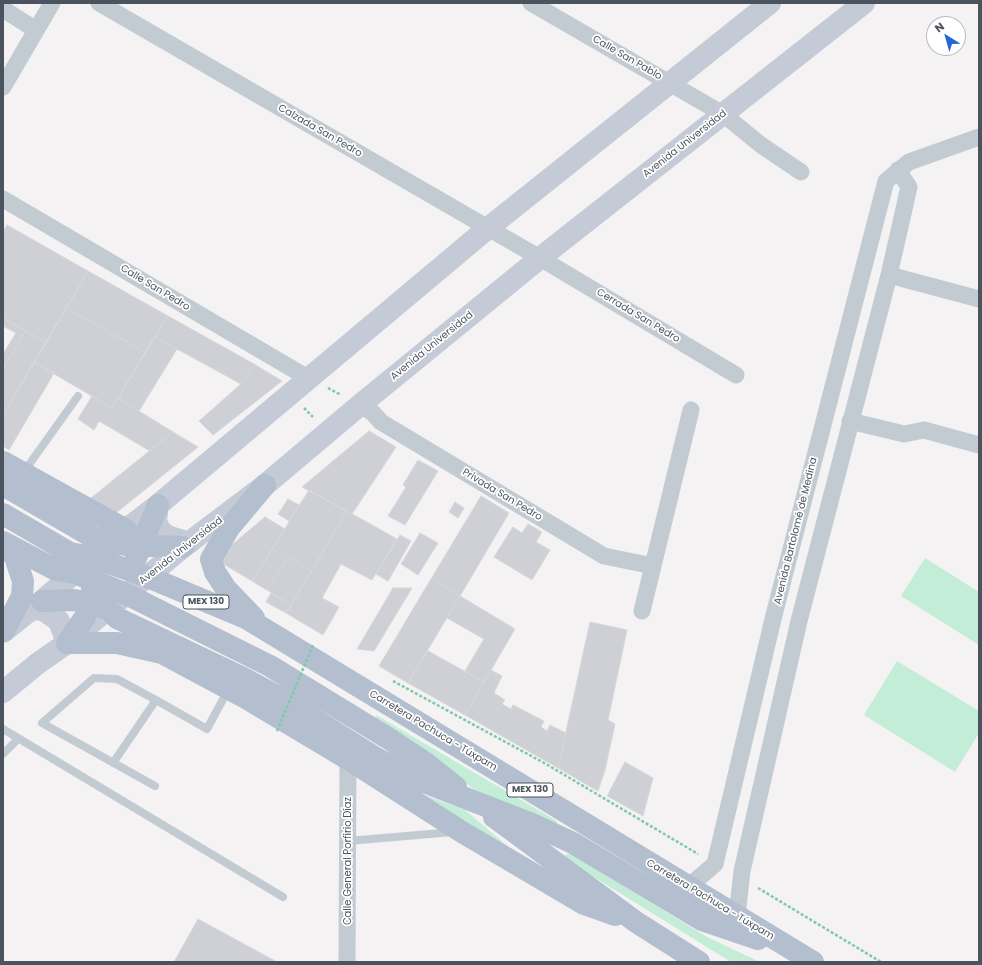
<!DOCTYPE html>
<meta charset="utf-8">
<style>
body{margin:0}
#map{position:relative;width:982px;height:965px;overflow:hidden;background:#f4f2f2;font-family:Poppins,sans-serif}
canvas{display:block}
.frame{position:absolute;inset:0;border:4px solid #4a535e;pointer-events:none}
.north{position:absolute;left:926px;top:16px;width:40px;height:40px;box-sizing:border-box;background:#fff;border:1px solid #b7babf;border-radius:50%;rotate:323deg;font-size:11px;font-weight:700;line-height:16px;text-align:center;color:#4a535e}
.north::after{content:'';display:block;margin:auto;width:14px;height:18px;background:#2766d8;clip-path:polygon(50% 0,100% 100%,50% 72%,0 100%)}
</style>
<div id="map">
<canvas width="982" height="965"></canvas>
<div class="frame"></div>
<div class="north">N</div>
</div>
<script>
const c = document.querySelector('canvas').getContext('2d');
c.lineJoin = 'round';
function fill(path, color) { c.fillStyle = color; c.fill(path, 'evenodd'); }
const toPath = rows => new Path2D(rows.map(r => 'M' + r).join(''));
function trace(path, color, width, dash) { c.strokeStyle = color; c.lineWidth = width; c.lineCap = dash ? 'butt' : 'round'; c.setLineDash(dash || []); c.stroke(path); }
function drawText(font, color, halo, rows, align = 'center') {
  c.font = font + ' Poppins,sans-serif'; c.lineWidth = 3.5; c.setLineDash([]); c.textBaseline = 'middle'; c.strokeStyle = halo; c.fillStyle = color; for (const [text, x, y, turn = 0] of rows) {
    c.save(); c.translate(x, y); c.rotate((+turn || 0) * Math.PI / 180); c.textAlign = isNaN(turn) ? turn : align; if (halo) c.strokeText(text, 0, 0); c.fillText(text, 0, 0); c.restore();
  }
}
fill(toPath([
 [925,558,979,592,979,645,901,596],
 [897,661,979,711,979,733,955,772,864,715],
 [376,715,557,821,558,825,480,794,408,738,375,718],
 [414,791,465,810,518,855],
 [567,854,571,854,707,937,760,962,731,962,568,861,565,858,565,855]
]), '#c4edd7');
const building = toPath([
 [7,225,88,271,46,343,3,318,3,231,7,225],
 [88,271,168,316,145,352,66,308,88,271],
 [66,308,145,352,112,408,34,362,66,308],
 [168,316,254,364,241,384,155,337,168,316],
 [3,318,26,331,3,369,3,354,16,333,3,326,3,318],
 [26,331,46,343,3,415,3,369,26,331],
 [155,337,177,349,139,411,118,398,155,337],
 [34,362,54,373,9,450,3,446,3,415,34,362],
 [254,364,282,381,213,435,199,421,241,384,254,364],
 [92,396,112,408,118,398,173,432,150,451,99,421,94,430,78,419,92,396],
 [369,431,396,447,352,514,302,487,369,431],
 [173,432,198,447,111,517,86,502,173,432],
 [418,460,438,471,405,525,388,516,406,487,403,485,418,460],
 [309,490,347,511,311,571,288,557,267,590,252,581,309,490],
 [481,496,509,513,460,596,431,579,481,496],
 [288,499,299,505,289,521,278,514,288,499],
 [455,502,464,508,458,518,449,512,455,502],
 [347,511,397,539,372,580,341,564,322,598,339,607,323,635,286,613,347,511],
 [265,517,285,529,252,581,215,559,265,517],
 [528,524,542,532,536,542,550,550,532,580,494,557,513,527,522,533,528,524],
 [420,533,438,543,418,575,401,564,420,533],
 [400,535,411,541,388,581,376,574,400,535],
 [288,557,311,571,291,605,267,590,288,557],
 [431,579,460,596,408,683,379,666,431,579],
 [393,588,412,588,374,651,357,649,393,588],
 [271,593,291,605,286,613,266,602,271,593],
 [460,596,515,629,484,682,465,671,484,639,447,618,460,596],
 [590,622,627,630,608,720,615,724,605,770,598,791,558,768,590,622],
 [428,651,484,682,465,715,408,683,428,651],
 [491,670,502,676,494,693,505,700,502,704,511,709,513,705,544,721,541,727,547,731,550,725,566,733,558,768,465,715,491,670],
 [625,762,653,778,643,816,607,796,625,762],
 [198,919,277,962,174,962,198,919]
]);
fill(building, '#cfd0d5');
trace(building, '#d6d7dc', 1);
trace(toPath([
 [328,388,341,395],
 [304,408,313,417],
 [393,681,546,764,698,854],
 [758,888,881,962]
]), '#7ec9aa', 2.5, [3, 2]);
trace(toPath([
 [23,473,78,396],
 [3,729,283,897],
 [3,754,18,739],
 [113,763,156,700,207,729,228,690],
 [155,786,42,723,94,678,117,679,156,700],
 [348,841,453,832]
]), '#c3cbd2', 8);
trace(toPath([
 [99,3,540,258,736,375],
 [531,3,723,114,761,145,801,172],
 [3,9,36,30],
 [3,87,52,3],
 [3,199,308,378],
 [889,275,979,299],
 [360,405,373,413,381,422,604,556,653,566],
 [850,421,904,434,924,430,979,445],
 [642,611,691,410],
 [688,887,715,864,774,615,886,181,909,162,979,137],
 [737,916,742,871,799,621,889,275,909,187,898,170],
 [347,962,348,759]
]), '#c3cbd2', 17);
trace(toPath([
 [158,505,156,520,159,529,167,536,189,543],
 [111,541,158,505,488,228,770,3],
 [31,610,38,609,45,611,59,621,67,643],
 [3,632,42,601,87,562],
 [3,692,37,664,67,643,183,547,265,485,360,405,540,258,864,3]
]), '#c4cbd6', 22);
trace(toPath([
 [3,462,126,530],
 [3,485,96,539,126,545,183,547],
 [3,514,70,553,92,557,148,577,246,618,813,962],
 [3,542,56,570,75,573,126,594,270,666,391,740,427,764,456,787],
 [4,543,15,557,23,581,22,596,4,631],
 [136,558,158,505],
 [42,601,75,600,108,609,117,618,243,678,284,700,376,758,419,780,532,824,573,843,702,920,758,939],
 [254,618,226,589,215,572,211,559,229,528,265,485],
 [67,643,117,643,162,653,246,698,348,759,462,832,584,904,615,915],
 [67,643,85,617,90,603,92,589],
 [494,817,636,922,699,962]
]), '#b3bfce', 22);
trace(toPath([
 [277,731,313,645]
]), '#7ec9aa', 2.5, [3, 2]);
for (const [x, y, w] of [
 [206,602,46],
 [530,790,46]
]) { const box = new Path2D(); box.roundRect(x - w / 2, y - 7, w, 14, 3); c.fillStyle = '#fff'; c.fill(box); trace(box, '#4a535e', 1); }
drawText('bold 9px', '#4a535e', null, [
 ["MEX 130",206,602],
 ["MEX 130",530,790]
]);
drawText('10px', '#4a535e', '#fff', [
 ["Calle San Pablo",627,58,30],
 ["Calzada San Pedro",320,131,30],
 ["Avenida Universidad",685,144,-38],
 ["Calle San Pedro",155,288,31],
 ["Cerrada San Pedro",638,316,31],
 ["Avenida Universidad",432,346,-39],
 ["Privada San Pedro",502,495,31],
 ["Avenida Bartolomé de Medina",796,531,-76],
 ["Avenida Universidad",181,551,-38],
 ["Carretera Pachuca - Túxpam",433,731,31],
 ["Calle General Porfirio Díaz",348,861,-90],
 ["Carretera Pachuca - Túxpam",710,900,31]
]);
</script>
